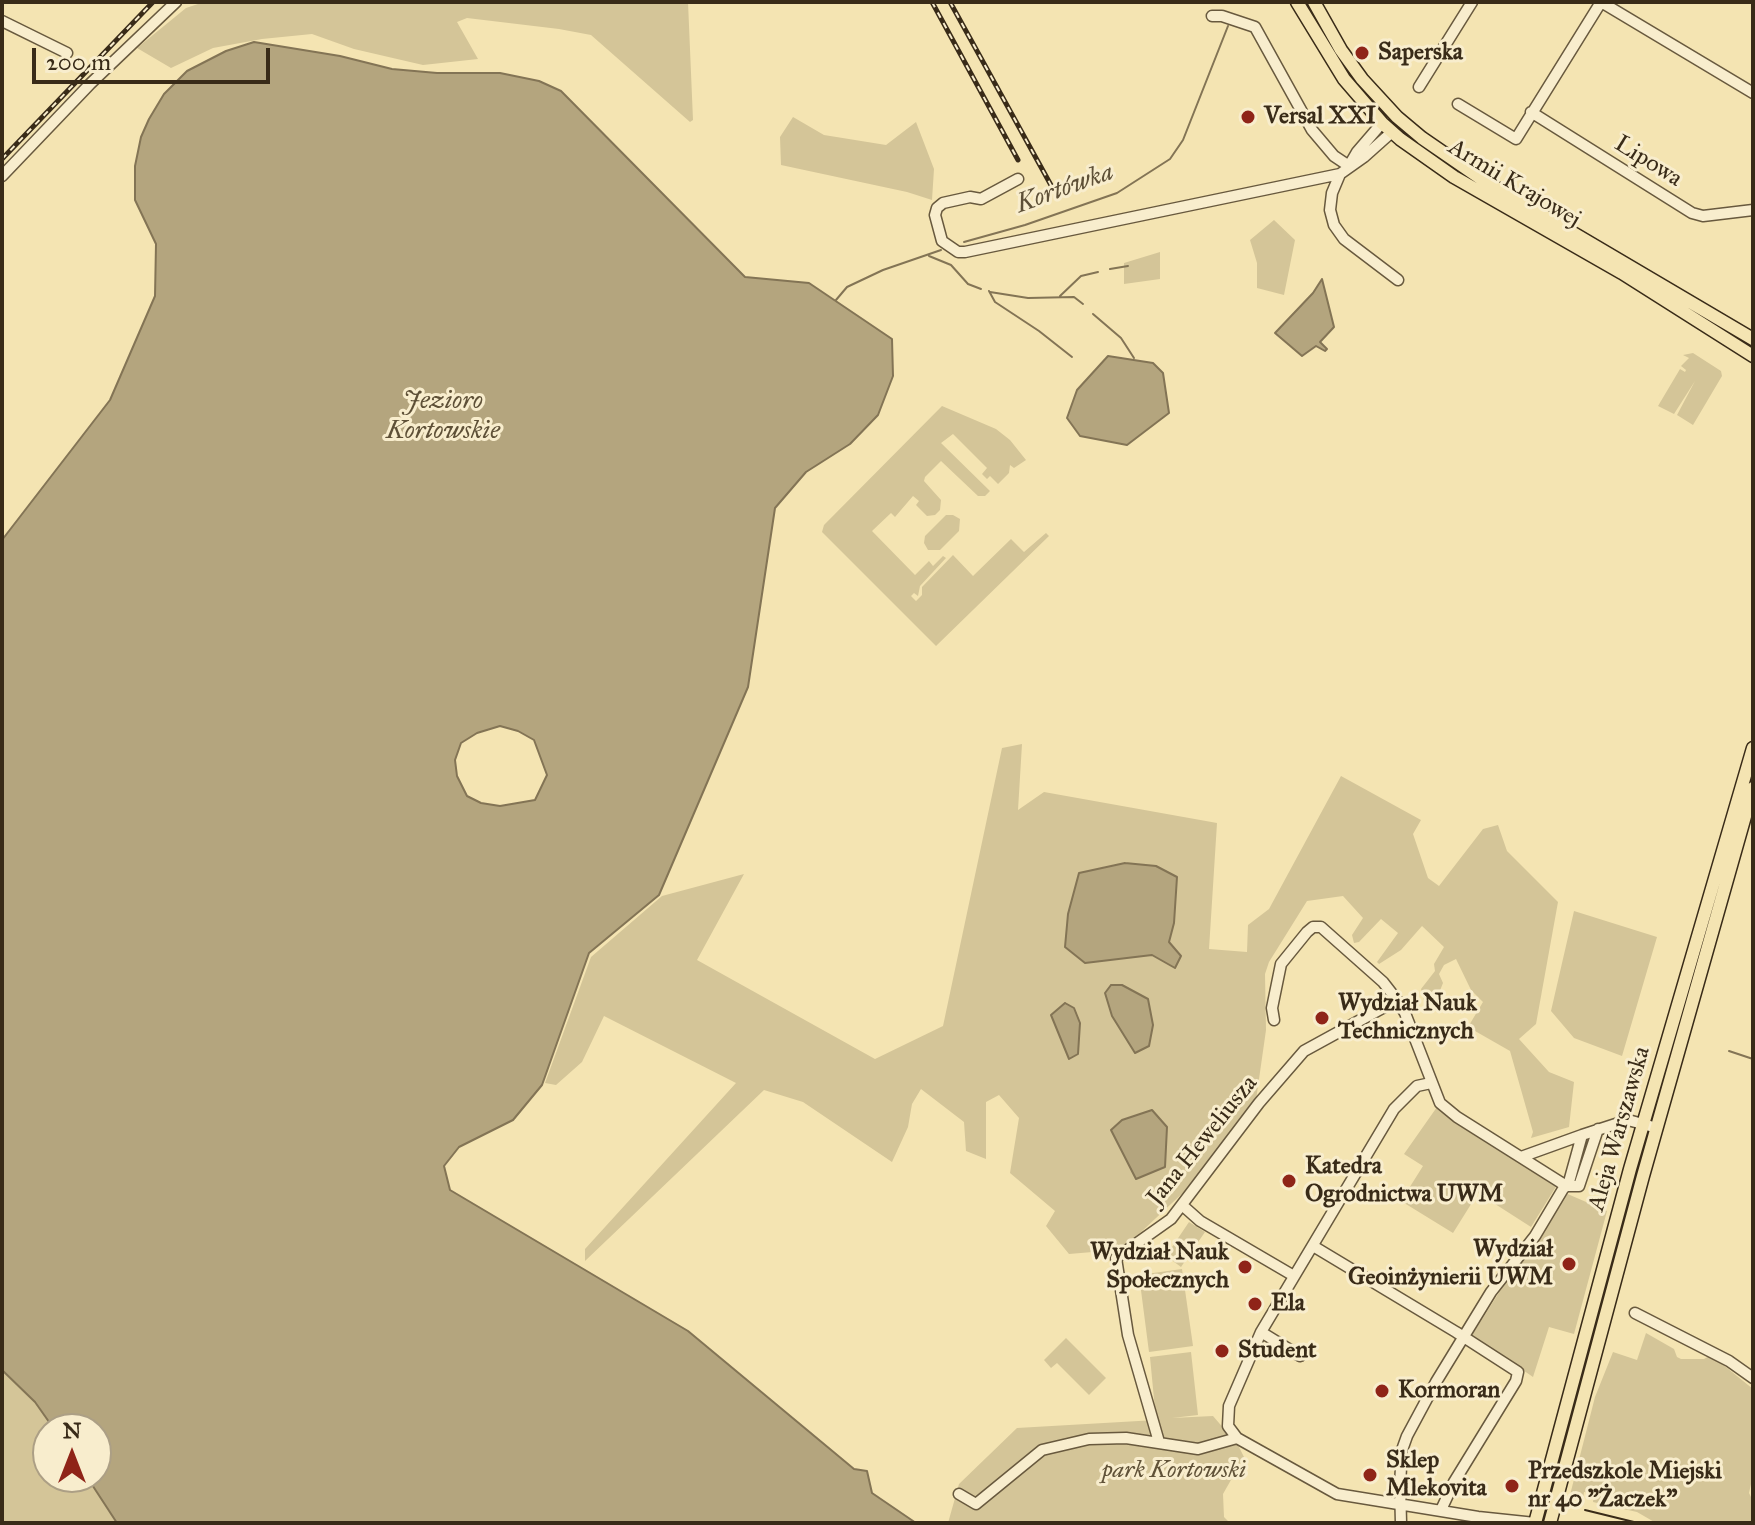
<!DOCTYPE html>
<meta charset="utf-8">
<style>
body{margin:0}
#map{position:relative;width:1755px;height:1525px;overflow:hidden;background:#f4e4b2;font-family:"IM FELL Great Primer",serif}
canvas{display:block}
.frame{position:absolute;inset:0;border:4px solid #392b18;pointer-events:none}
.north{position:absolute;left:32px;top:1413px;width:80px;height:80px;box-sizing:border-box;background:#f8edcd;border:2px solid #ac9f85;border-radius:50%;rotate:0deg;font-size:22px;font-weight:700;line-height:32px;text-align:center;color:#392b18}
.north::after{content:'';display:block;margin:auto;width:28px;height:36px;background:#8f2418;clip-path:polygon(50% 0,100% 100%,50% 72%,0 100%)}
.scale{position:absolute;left:32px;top:48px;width:238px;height:36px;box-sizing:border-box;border:4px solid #392b18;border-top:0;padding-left:10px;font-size:24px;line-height:28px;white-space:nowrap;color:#392b18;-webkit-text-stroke:6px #f8edcd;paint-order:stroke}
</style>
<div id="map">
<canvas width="1755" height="1525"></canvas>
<div class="frame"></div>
<div class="north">N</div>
<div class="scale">200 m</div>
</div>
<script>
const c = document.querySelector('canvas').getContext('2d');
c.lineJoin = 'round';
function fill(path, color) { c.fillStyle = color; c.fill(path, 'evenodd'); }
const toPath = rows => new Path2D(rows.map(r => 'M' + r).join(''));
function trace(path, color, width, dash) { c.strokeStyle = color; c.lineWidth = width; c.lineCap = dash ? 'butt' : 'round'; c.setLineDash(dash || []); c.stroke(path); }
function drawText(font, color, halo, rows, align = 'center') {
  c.font = font + ' "IM FELL Great Primer",serif'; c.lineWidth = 6; c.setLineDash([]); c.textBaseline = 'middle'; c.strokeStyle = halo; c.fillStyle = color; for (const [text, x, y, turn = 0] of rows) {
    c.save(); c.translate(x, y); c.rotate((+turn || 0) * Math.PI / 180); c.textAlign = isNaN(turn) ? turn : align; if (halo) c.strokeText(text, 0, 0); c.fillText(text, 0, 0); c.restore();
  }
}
fill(toPath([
 [204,2,688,2,693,120,690,122,591,35,559,29,467,18,457,22,478,59,423,65,354,49,312,34,262,39,213,48,171,68,137,48,186,8],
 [793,117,824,135,886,145,916,122,934,169,932,200,907,192,781,165,780,137],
 [1274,220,1295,240,1284,295,1257,288,1257,263,1250,240],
 [1160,252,1160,279,1124,284,1124,263],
 [1693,353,1721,371,1722,376,1693,425,1677,415,1695,381,1674,414,1658,406,1680,369,1685,372,1686,370,1681,366,1689,358,1683,355],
 [942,406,996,429,1010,440,1026,460,1014,468,1010,465,1009,473,998,484,990,476,987,479,982,474,987,468,953,434,941,443,990,491,985,496,978,496,941,461,925,477,924,481,941,500,940,510,935,515,927,516,916,505,919,501,913,496,895,517,891,513,872,531,915,575,929,561,933,566,943,556,946,558,920,586,918,596,914,593,911,596,916,601,922,595,922,587,953,555,973,576,1011,539,1024,552,1046,533,1049,536,936,646,822,532,824,525],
 [946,515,953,515,960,519,959,531,940,550,928,550,924,543,925,536],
 [1022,744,1018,810,1044,792,1217,823,1209,949,1247,952,1248,925,1269,909,1341,776,1421,820,1413,834,1428,878,1439,886,1483,829,1498,825,1507,851,1558,902,1536,1024,1519,1039,1549,1072,1574,1082,1569,1127,1531,1138,1533,1132,1510,1051,1468,1027,1483,1002,1471,990,1456,959,1444,965,1439,974,1443,983,1437,998,1450,1007,1451,1011,1431,1010,1424,1001,1421,989,1435,971,1434,964,1444,947,1422,926,1401,950,1379,964,1377,962,1398,933,1381,919,1359,942,1354,943,1352,935,1363,918,1343,896,1307,901,1269,962,1265,974,1266,1030,1256,1100,1203,1174,1140,1233,1116,1250,1069,1254,1046,1226,1055,1211,1010,1173,1019,1118,999,1095,986,1102,986,1159,966,1151,964,1122,921,1089,912,1104,908,1127,892,1162,803,1102,764,1090,585,1261,585,1249,736,1083,604,1016,582,1062,556,1085,545,1083,591,957,662,896,744,874,697,960,875,1059,943,1026,1002,748],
 [1125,863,1174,923,1169,943,1152,955,1085,963,1079,873],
 [1574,911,1657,937,1622,1056,1574,1038,1551,1011],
 [1437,1107,1557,1185,1531,1227,1478,1193,1453,1233,1401,1201,1423,1166,1404,1154],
 [1563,1192,1607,1211,1574,1334,1549,1327,1533,1377,1472,1335],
 [1189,1222,1205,1232,1181,1267,1166,1256],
 [1182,1269,1193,1346,1149,1352,1139,1275],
 [1646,1333,1674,1349,1677,1357,1681,1359,1704,1359,1711,1355,1753,1389,1753,1475,1749,1493,1753,1501,1753,1523,1656,1523,1637,1512,1593,1502,1594,1494,1584,1492,1583,1499,1570,1495,1595,1397,1613,1352,1637,1360],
 [1066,1338,1106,1378,1089,1395,1057,1363,1051,1368,1044,1360],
 [1191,1352,1198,1415,1172,1418,1213,1416,1238,1445,1244,1457,1223,1494,1224,1517,1230,1523,948,1523,959,1484,1017,1428,1156,1420,1150,1357],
 [2,1371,35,1402,54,1429,48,1429,48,1477,87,1477,117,1523,2,1523]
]), '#d4c598');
const water = toPath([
 [254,42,340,56,392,69,437,73,500,73,539,81,561,91,745,277,809,283,892,339,893,376,878,415,850,444,806,472,775,508,748,687,659,895,589,953,542,1085,513,1120,459,1147,444,1166,450,1190,688,1331,854,1469,867,1471,872,1493,916,1523,117,1523,87,1477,96,1477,96,1429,54,1429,35,1402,2,1370,2,540,110,400,155,296,156,244,135,200,135,166,141,137,149,119,164,94,187,71,226,51,254,42],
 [500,726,518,731,534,740,547,775,535,800,500,806,481,803,467,796,457,776,455,760,461,743,477,733,500,726],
 [1322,279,1334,327,1320,342,1327,349,1325,351,1316,346,1302,356,1275,333,1313,293,1322,279],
 [1108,356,1153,363,1163,373,1169,413,1127,445,1080,436,1067,418,1077,390,1108,356],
 [1125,863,1156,866,1177,877,1174,923,1169,942,1181,956,1175,968,1152,955,1085,963,1065,947,1068,914,1079,873,1125,863],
 [1111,985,1122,985,1148,999,1153,1025,1149,1046,1135,1053,1112,1016,1105,993,1111,985],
 [1065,1003,1074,1008,1080,1023,1078,1054,1069,1059,1051,1015,1065,1003],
 [1152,1110,1167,1127,1165,1167,1136,1179,1111,1130,1122,1120,1152,1110]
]);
fill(water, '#b4a57e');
trace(water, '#837455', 2);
trace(toPath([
 [964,242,1025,225,1117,193,1170,159,1183,140,1228,26],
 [929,256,951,265,968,284,981,289],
 [1110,269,1128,266],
 [989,291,995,302,1039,331,1072,357],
 [990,292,1028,298,1074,297,1083,304],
 [1060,296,1081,276,1098,272],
 [836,300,847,287,883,270,941,250],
 [1093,314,1121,338,1134,358],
 [1729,1051,1753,1059]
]), '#837455', 2);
const minor = toPath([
 [1601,2,1753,93],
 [1212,16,1222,16,1255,27,1312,130,1334,156,1349,166],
 [2,21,67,53],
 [1419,87,1472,2],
 [1458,104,1516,139,1601,2],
 [1531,112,1692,213,1703,216,1753,210],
 [1392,132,1364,157,1340,174,1332,193,1330,210,1334,225,1344,239,1398,280],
 [1350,164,1357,152,1382,123],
 [2,176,90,84,176,2],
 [1018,179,981,199,970,197,943,203,937,208,935,215,942,241,958,252,965,252,1340,174],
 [1274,1020,1272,1008,1281,964,1307,932,1313,927,1321,927,1383,982,1397,1000,1405,1013,1440,1103,1457,1117,1560,1182,1566,1186,1569,1182,1582,1135,1628,1120,1650,1126],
 [1431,1083,1417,1086,1394,1109,1261,1332,1229,1406,1228,1426,1237,1438,1337,1494,1478,1517,1535,1523],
 [1521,1157,1582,1135],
 [1182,1205,1200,1221,1294,1276],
 [1313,1246,1456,1332,1518,1372,1516,1381,1454,1482,1441,1510],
 [1635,1313,1729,1361,1753,1378],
 [1261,1332,1300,1356],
 [1159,1442,1128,1335,1116,1258,1171,1219,1259,1103,1304,1051,1397,1000],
 [959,1494,976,1504,1042,1450,1089,1439,1126,1438,1198,1449,1237,1438],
 [1401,1523,1400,1485,1402,1450,1407,1436,1436,1382,1491,1292,1535,1236,1563,1189,1566,1186,1579,1186,1598,1129]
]);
const major = toPath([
 [1297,2,1344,79,1382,123,1400,139,1454,177,1622,273,1753,356],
 [1314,2,1341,50,1362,79,1397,117,1422,138,1483,180,1753,339],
 [1535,1523,1630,1169,1753,748],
 [1550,1523,1643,1176,1753,788]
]);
trace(minor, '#68593e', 13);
trace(major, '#392b18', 15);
trace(minor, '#f8edcd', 10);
trace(major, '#f4e4b2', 12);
trace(toPath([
 [1585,1510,1638,1523]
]), '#392b18', 2);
const rail = toPath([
 [932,2,1018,160],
 [950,2,1052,187],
 [2,159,153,2]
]);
trace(rail, '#392b18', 5);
trace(rail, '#f8edcd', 2, [6]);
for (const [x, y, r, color] of [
 [1362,53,8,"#8f2418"],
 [1248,117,8,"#8f2418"],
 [1322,1018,8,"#8f2418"],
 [1289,1181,8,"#8f2418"],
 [1569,1264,8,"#8f2418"],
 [1245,1267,8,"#8f2418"],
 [1255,1304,8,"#8f2418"],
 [1222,1351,8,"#8f2418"],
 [1382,1391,8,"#8f2418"],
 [1370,1475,8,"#8f2418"],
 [1512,1486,8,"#8f2418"]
]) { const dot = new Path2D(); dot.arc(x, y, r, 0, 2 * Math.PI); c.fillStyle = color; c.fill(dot); trace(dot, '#f8edcd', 3); }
drawText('bold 24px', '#392b18', '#f8edcd', [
 ["Saperska",1378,53],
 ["Versal XXI",1264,117],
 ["Wydział Nauk",1338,1004],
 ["Technicznych",1338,1032],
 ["Katedra",1305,1167],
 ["Ogrodnictwa UWM",1305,1195],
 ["Wydział",1553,1250,"right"],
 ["Geoinżynierii UWM",1553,1278,"right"],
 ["Wydział Nauk",1229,1253,"right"],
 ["Społecznych",1229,1281,"right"],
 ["Ela",1271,1304],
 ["Student",1238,1351],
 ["Kormoran",1398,1391],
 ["Sklep",1386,1461],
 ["Mlekovita",1386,1489],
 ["Przedszkole Miejski",1528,1472],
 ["nr 40 \"Żaczek\"",1528,1500]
], 'left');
drawText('24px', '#392b18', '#f8edcd', [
 ["Lipowa",1648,162,32],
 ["Armii Krajowej",1514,184,31],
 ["Aleja Warszawska",1620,1129,-74],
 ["Jana Heweliusza",1203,1141,-51]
]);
drawText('italic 24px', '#605238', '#f8edcd', [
 ["park Kortowski",1174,1471]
]);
drawText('italic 26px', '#5e5037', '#f8edcd', [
 ["Kortówka",1065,189,-20],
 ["Jezioro",443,402],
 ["Kortowskie",443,432]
]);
</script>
